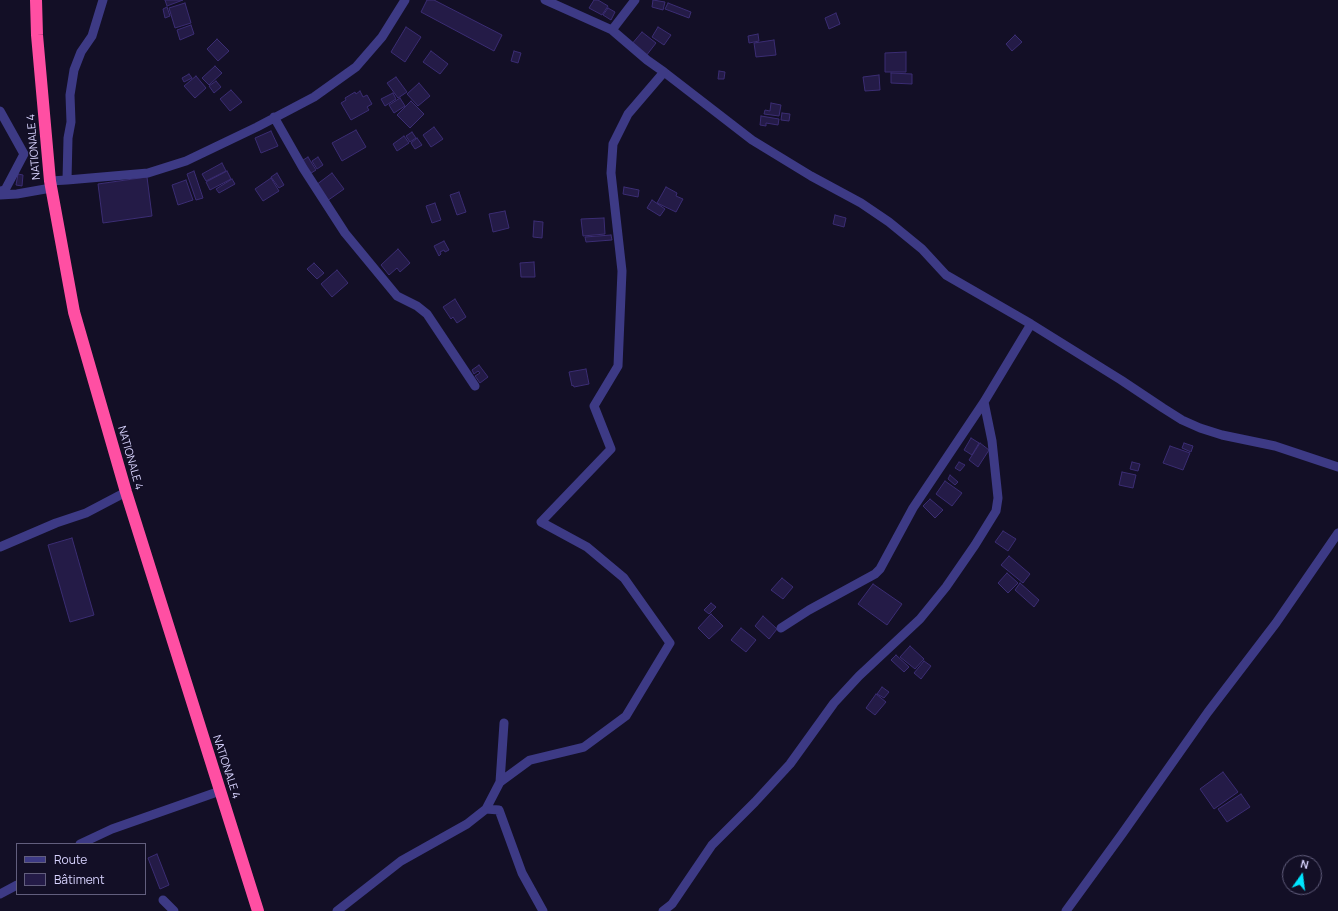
<!DOCTYPE html>
<meta charset="utf-8">
<style>
body{margin:0}
#map{position:relative;width:1338px;height:911px;overflow:hidden;background:#130f26;font-family:Manrope,sans-serif}
canvas{display:block}
.legend{position:absolute;left:16px;top:843px;width:130px;height:52px;box-sizing:border-box;background:#130f26;border:1px solid #625e7d;margin:0;padding:5px 7px;list-style:none;font-size:12px;color:#d9d4ff}
.legend li{display:flex;align-items:center;gap:8px;height:20px}
.legend b{width:20px;border:1px solid #625e7d}
.north{position:absolute;left:1282px;top:855px;width:40px;height:40px;box-sizing:border-box;background:#130f26;border:1px solid #625e7d;border-radius:50%;rotate:14deg;font-size:11px;font-weight:700;line-height:16px;text-align:center;color:#d9d4ff}
.north::after{content:'';display:block;margin:auto;width:14px;height:18px;background:#00e5ff;clip-path:polygon(50% 0,100% 100%,50% 72%,0 100%)}
</style>
<div id="map">
<canvas width="1338" height="911"></canvas>
<ul class="legend">
<li><b style="height:5px;background:#3d3a85"></b>Route</li>
<li><b style="height:11px;background:#241b47"></b>Bâtiment</li>
</ul>
<div class="north">N</div>
</div>
<script>
const c = document.querySelector('canvas').getContext('2d');
c.lineJoin = 'round';
function fill(path, color) { c.fillStyle = color; c.fill(path, 'evenodd'); }
const toPath = rows => new Path2D(rows.map(r => 'M' + r).join(''));
function trace(path, color, width, dash) { c.strokeStyle = color; c.lineWidth = width; c.lineCap = dash ? 'butt' : 'round'; c.setLineDash(dash || []); c.stroke(path); }
function drawText(font, color, halo, rows, align = 'center') {
  c.font = font + ' Manrope,sans-serif'; c.lineWidth = 3; c.setLineDash([]); c.textBaseline = 'middle'; c.strokeStyle = halo; c.fillStyle = color; for (const [text, x, y, turn = 0] of rows) {
    c.save(); c.translate(x, y); c.rotate((+turn || 0) * Math.PI / 180); c.textAlign = isNaN(turn) ? turn : align; if (halo) c.strokeText(text, 0, 0); c.fillText(text, 0, 0); c.restore();
  }
}
const building = toPath([
 [165,0,183,0,167,6,165,0],
 [427,0,434,0,502,35,494,51,421,12,427,0],
 [594,0,598,0,608,6,602,15,589,8,594,0],
 [653,0,665,2,663,10,652,7,653,0],
 [185,3,191,23,175,28,169,8,185,3],
 [668,3,691,12,689,18,665,9,668,3],
 [167,7,170,16,165,18,163,9,167,7],
 [608,8,615,12,611,20,603,15,608,8],
 [836,13,840,24,829,29,825,18,836,13],
 [191,25,194,34,180,40,177,30,191,25],
 [406,27,421,37,405,62,391,52,406,27],
 [658,27,671,35,664,45,652,37,658,27],
 [642,32,656,43,646,56,631,45,642,32],
 [758,34,759,41,749,43,748,36,758,34],
 [1015,35,1022,42,1012,51,1006,44,1015,35],
 [217,39,229,51,218,61,207,49,217,39],
 [774,40,776,55,756,57,754,43,774,40],
 [431,51,448,64,440,74,423,62,431,51],
 [514,51,521,53,518,63,511,61,514,51],
 [906,52,906,72,885,72,885,53,906,52],
 [215,66,222,73,209,85,202,78,215,66],
 [719,71,725,72,724,79,718,79,719,71],
 [891,73,912,74,912,84,891,83,891,73],
 [189,74,192,78,184,82,182,78,189,74],
 [879,75,880,90,865,91,863,77,879,75],
 [196,76,206,88,195,98,184,86,196,76],
 [396,77,407,92,398,98,387,83,396,77],
 [216,81,221,87,214,93,209,86,216,81],
 [419,83,430,96,418,106,407,94,419,83],
 [231,90,242,102,230,111,220,99,231,90],
 [360,91,363,97,367,95,372,104,367,107,369,110,351,120,341,103,346,100,345,98,355,92,356,94,360,91],
 [393,93,396,99,385,106,381,99,393,93],
 [400,98,405,106,394,113,389,105,400,98],
 [411,101,424,114,410,128,397,115,411,101],
 [771,103,781,105,779,116,764,114,765,110,770,111,771,103],
 [782,113,790,114,789,121,781,120,782,113],
 [761,116,779,119,778,125,766,123,766,126,760,125,761,116],
 [434,127,443,139,431,147,423,135,434,127],
 [356,130,366,147,342,161,332,143,356,130],
 [271,131,278,146,261,153,255,138,271,131],
 [412,132,416,138,410,142,406,136,412,132],
 [404,136,409,143,397,151,393,144,404,136],
 [417,138,422,145,415,149,411,143,417,138],
 [308,157,316,170,308,175,300,162,308,157],
 [318,157,323,165,317,169,312,161,318,157],
 [222,163,226,171,206,181,202,174,222,163],
 [194,171,203,198,196,200,187,174,194,171],
 [227,171,231,179,210,190,206,182,227,171],
 [277,173,284,185,279,188,271,177,277,173],
 [332,173,344,189,327,201,316,185,332,173],
 [18,174,23,175,22,186,16,185,18,174],
 [147,177,152,216,103,223,98,184,147,177],
 [271,178,279,191,263,201,255,189,271,178],
 [232,179,235,184,219,193,216,189,232,179],
 [186,180,193,200,178,205,172,185,186,180],
 [624,187,639,190,638,197,623,194,624,187],
 [666,187,677,193,676,196,683,199,676,212,657,203,666,187],
 [459,192,466,212,457,215,450,195,459,192],
 [652,200,665,209,660,216,647,208,652,200],
 [435,203,441,220,432,223,426,206,435,203],
 [505,211,509,228,493,232,489,214,505,211],
 [835,215,846,218,844,227,833,224,835,215],
 [604,218,605,234,583,236,581,219,604,218],
 [534,221,543,222,542,238,533,237,534,221],
 [611,235,612,240,586,242,585,237,611,235],
 [444,241,449,250,445,252,444,250,440,252,441,254,439,256,434,246,444,241],
 [398,249,410,263,400,272,397,268,389,275,381,265,398,249],
 [534,262,535,277,521,277,520,263,534,262],
 [314,263,324,273,317,279,307,269,314,263],
 [337,270,348,283,332,297,321,284,337,270],
 [455,299,466,317,457,323,453,317,451,319,443,307,455,299],
 [479,365,488,377,480,383,475,376,480,373,478,371,474,374,472,370,479,365],
 [586,369,589,384,574,387,573,385,572,386,569,372,586,369],
 [971,438,979,443,972,455,964,450,971,438],
 [980,443,989,450,978,467,969,460,980,443],
 [1184,443,1193,446,1191,452,1182,448,1184,443],
 [1170,446,1190,453,1183,470,1163,463,1170,446],
 [959,462,965,465,960,471,955,468,959,462],
 [1132,462,1140,464,1138,471,1130,469,1132,462],
 [1122,472,1136,475,1133,488,1119,485,1122,472],
 [950,475,958,482,955,485,948,479,950,475],
 [945,481,962,493,952,506,936,494,945,481],
 [930,499,943,510,935,518,923,506,930,499],
 [1003,531,1016,539,1008,551,995,542,1003,531],
 [72,538,94,615,70,622,48,545,72,538],
 [1009,556,1030,574,1023,583,1001,565,1009,556],
 [1007,573,1018,583,1008,593,998,583,1007,573],
 [782,578,793,587,783,599,771,590,782,578],
 [1020,583,1039,600,1034,607,1015,590,1020,583],
 [873,584,902,604,887,625,858,604,873,584],
 [711,603,716,607,709,614,704,610,711,603],
 [711,614,723,626,709,639,698,628,711,614],
 [763,616,777,629,769,639,755,626,763,616],
 [741,628,756,640,746,652,731,640,741,628],
 [910,646,924,659,915,669,900,657,910,646],
 [896,655,909,667,904,672,891,660,896,655],
 [924,661,931,666,921,679,914,673,924,661],
 [882,687,889,692,884,698,877,694,882,687],
 [876,694,886,702,875,715,866,708,876,694],
 [1223,772,1238,792,1214,809,1200,789,1223,772],
 [1241,794,1250,807,1227,822,1218,809,1241,794],
 [157,854,169,885,160,889,148,858,157,854]
]);
fill(building, '#241b47');
trace(building, '#3b2d73', 1);
trace(toPath([
 [545,0,612,30,647,60,664,72,752,140,811,176,861,203,889,222,922,249,946,275,1031,324,1121,380,1163,408,1182,420,1200,428,1222,435,1275,446,1338,467],
 [612,30,635,0],
 [0,111,24,154,5,190,0,191],
 [274,117,303,168,345,233,397,296,417,306,427,314,475,386],
 [67,180,148,173,186,161,257,127,314,97,356,67,382,37,405,0],
 [50,181,67,180,68,138,71,122,70,95,74,70,81,52,92,36,103,0],
 [0,195,17,194,51,188],
 [0,547,56,523,86,513,126,492],
 [781,628,809,610,875,574,880,569,913,508,984,402,1031,324],
 [500,782,530,760,584,747,626,716,670,643,624,578,587,547,541,522,611,449,594,406,618,366,622,271,611,173,613,144,628,114,664,72],
 [486,809,499,810,522,873,543,911],
 [80,844,112,829,220,791],
 [0,894,17,885],
 [163,900,174,911],
 [337,911,401,861,467,824,486,809,500,782,504,723],
 [663,911,672,904,712,845,755,802,790,764,834,703,859,676,920,619,946,587,975,545,996,511,998,498,992,441,984,402],
 [1066,911,1122,834,1208,712,1276,623,1338,533]
]), '#3d3a85', 9);
trace(toPath([
 [36,0,37,35,50,181,74,312,126,492,258,911]
]), '#ff4fa3', 12);
drawText('11px', '#d9d4ff', '#130f26', [
 ["NATIONALE 4",34,147,-95],
 ["NATIONALE 4",130,458,74],
 ["NATIONALE 4",226,767,72]
]);
</script>
